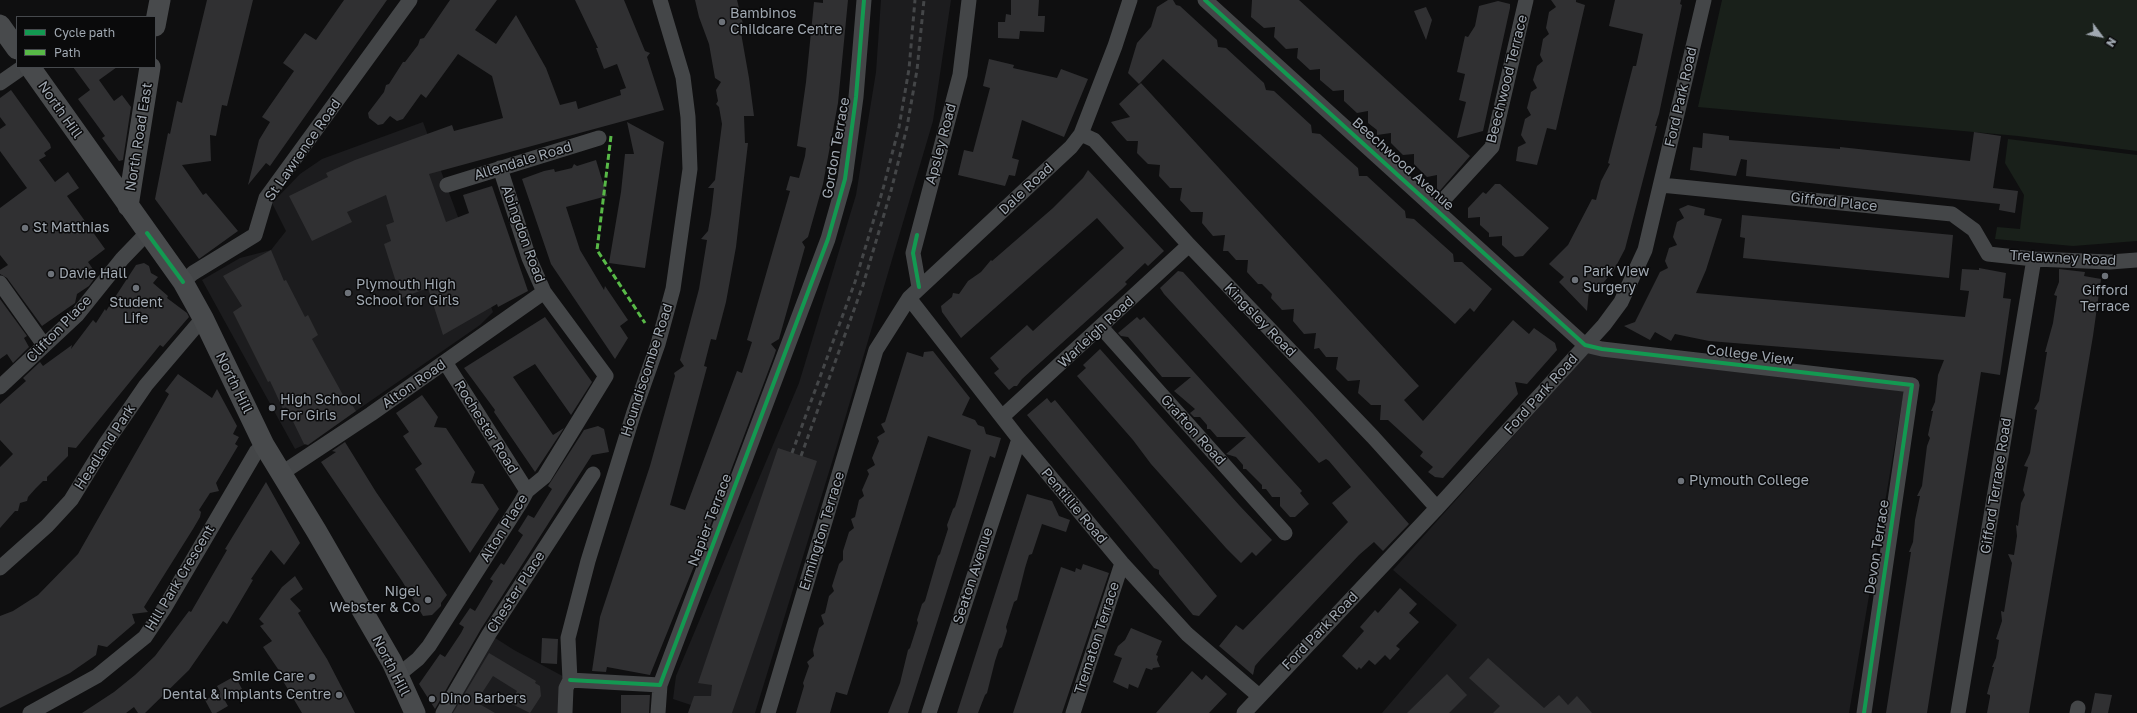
<!DOCTYPE html>
<style>
body{margin:0}
#map{position:relative;width:2137px;height:713px;overflow:hidden;background:#0f0f10;font-family:"Golos Text",sans-serif}
canvas{display:block}
.legend{position:absolute;left:16px;top:16px;width:140px;height:52px;box-sizing:border-box;background:#0a0a0b;border:1px solid #46494d;margin:0;padding:5px 7px;list-style:none;font-size:12px;color:#a0a8b1}
.legend li{display:flex;align-items:center;gap:8px;height:20px}
.legend b{width:20px;border:1px solid #46494d}
.north{position:absolute;left:2081px;top:16px;width:40px;height:40px;-webkit-text-stroke:3px #0a0a0b;paint-order:stroke;rotate:122deg;font-size:11px;font-weight:700;line-height:16px;text-align:center;color:#a0a8b1}
.north::after{content:'';display:block;margin:auto;width:14px;height:18px;background:#a0a8b1;clip-path:polygon(50% 0,100% 100%,50% 72%,0 100%)}
</style>
<div id="map">
<canvas width="2137" height="713"></canvas>
<ul class="legend">
<li><b style="height:5px;background:#139951"></b>Cycle path</li>
<li><b style="height:5px;background:#58b947"></b>Path</li>
</ul>
<div class="north">N</div>
</div>
<script>
const c = document.querySelector('canvas').getContext('2d');
c.lineJoin = 'round';
function fill(path, color) { c.fillStyle = color; c.fill(path, 'evenodd'); }
const toPath = rows => new Path2D(rows.map(r => 'M' + r).join(''));
function trace(path, color, width, dash) { c.strokeStyle = color; c.lineWidth = width; c.lineCap = dash ? 'butt' : 'round'; c.setLineDash(dash || []); c.stroke(path); }
function drawText(font, color, halo, rows, align = 'center') {
  c.font = font + ' "Golos Text",sans-serif'; c.lineWidth = 3; c.setLineDash([]); c.textBaseline = 'middle'; c.strokeStyle = halo; c.fillStyle = color; for (const [text, x, y, turn = 0] of rows) {
    c.save(); c.translate(x, y); c.rotate((+turn || 0) * Math.PI / 180); c.textAlign = isNaN(turn) ? turn : align; if (halo) c.strokeText(text, 0, 0); c.fillText(text, 0, 0); c.restore();
  }
}
fill(toPath([
 [881,0,951,0,933,121,836,449,755,713,688,713,691,705,673,699,676,676,799,383,856,195,876,72],
 [423,122,493,312,480,325,356,411,306,444,295,449,202,280,240,258,271,250,286,231,272,203,300,174,322,159],
 [1588,353,1904,391,1849,713,1382,713,1457,625,1393,570],
 [489,634,514,650,570,680,565,713,443,713]
]), '#1c1c1e');
fill(toPath([
 [1722,0,2137,0,2137,151,2018,136,1698,107],
 [2008,139,2137,155,2137,241,2073,246,1995,239,1997,227,2020,229,2024,195,2005,163]
]), '#19201a');
fill(toPath([
 [207,0,253,0,227,106,222,105,216,136,210,135,211,161,182,165,203,195,206,193,238,231,199,259,155,199,168,133,170,134,177,101,182,103],
 [344,0,387,0,270,166,266,163,248,185,259,140,270,122,262,117,294,71,283,63,305,33,316,40],
 [450,0,497,0,475,30,496,44,516,15,546,68,560,105,576,101,578,109,621,95,620,90,626,88,617,64,604,69,596,48,598,48,575,0,624,0,645,51,650,53,647,57,664,110,429,174,446,222,469,213,463,195,492,186,528,291,498,307,497,304,443,335,428,288,401,298,384,244,391,241,386,225,394,222,386,195,347,212,352,222,312,241,289,196,328,177,326,173,355,160,452,125,454,131,503,118,492,76,458,54,426,98,421,94,403,119,397,121,390,116,383,124,378,125,369,118,368,113,384,92,386,85,389,84,403,62,405,62,418,45,420,39,424,38],
 [695,0,737,0,745,32,741,33,749,78,754,116,744,116,745,143,748,143,736,247,726,302,716,340,711,339,704,366,707,367,670,505,685,510,737,371,742,373,752,342,747,340,790,191,786,190,790,176,799,178,805,156,806,148,797,146,806,82,814,2,823,3,823,0,848,0,838,103,823,184,808,237,802,242,805,247,779,339,771,344,776,350,774,356,707,534,650,675,607,667,606,672,592,671,600,617,650,466,675,376,674,373,684,366,680,360,699,289,707,240,701,239,708,231,711,214,714,188,708,188,715,180,717,163,722,124,719,107,716,104,718,101,716,90,721,82,715,78,709,44,699,17],
 [1011,0,1039,0,1038,16,1045,16,1044,32,1020,31,1019,39,998,38,998,22,1005,22,1006,14,1011,15],
 [1168,0,1173,0,1176,5,1180,6,1217,40,1218,47,1226,48,1264,83,1266,90,1274,91,1311,125,1312,133,1320,134,1358,168,1359,176,1367,176,1405,211,1406,218,1414,219,1453,254,1454,262,1462,262,1492,289,1474,312,1470,308,1455,324,1163,59,1139,84,1128,73,1137,43,1151,27,1157,7],
 [1252,0,1299,0,1470,156,1437,194,1437,175,1427,177,1414,164,1414,154,1403,155,1391,143,1391,133,1377,135,1377,130,1368,123,1368,111,1357,113,1344,101,1344,90,1333,91,1320,80,1320,69,1310,70,1297,58,1298,48,1286,49,1274,37,1275,27,1264,28,1251,17],
 [1551,0,1576,0,1576,2,1585,5,1556,130,1547,128,1537,165,1516,161,1518,147,1526,143,1521,135,1525,119,1531,115,1527,108,1531,92,1537,88,1533,80,1537,66,1543,61,1540,55,1543,39,1549,34,1546,28,1549,12,1556,7],
 [1615,0,1681,0,1680,4,1682,5,1659,114,1655,126,1657,126,1625,249,1614,270,1598,289,1590,281,1587,311,1559,282,1564,277,1549,264,1568,245,1592,199,1596,200,1601,181,1610,164,1608,163,1633,66,1636,66,1643,34,1609,26],
 [1498,1,1510,4,1510,8,1483,131,1457,138,1466,102,1459,100,1465,74,1457,72,1465,36,1468,37,1475,26,1479,6],
 [1426,7,1432,20,1426,40,1414,11],
 [989,59,1014,65,1013,68,1057,78,1061,69,1088,79,1064,137,1022,120,1012,158,1019,160,1015,176,1009,175,1005,186,958,175,964,150,973,152,990,88,983,86],
 [73,67,117,67,99,80,114,101,122,95,131,107,123,160,119,161,102,138,105,136,78,99,90,90],
 [1141,83,1419,386,1404,400,1423,421,1513,320,1529,334,1534,328,1555,343,1557,350,1527,384,1515,382,1518,394,1443,478,1435,477,1428,472,1433,467,1420,456,1423,452,1388,420,1380,420,1381,405,1371,405,1358,393,1360,380,1348,381,1336,369,1338,357,1326,357,1319,348,1314,349,1316,333,1304,334,1293,321,1294,309,1282,310,1271,298,1272,294,1262,284,1258,284,1247,272,1248,260,1236,260,1228,251,1223,251,1225,235,1213,236,1202,223,1203,212,1191,212,1180,200,1182,188,1170,188,1159,176,1160,165,1148,164,1137,153,1138,141,1127,141,1117,130,1111,122,1130,117,1119,104],
 [11,90,50,144,51,148,44,153,46,156,39,160,55,182,68,172,79,188,67,196,105,249,88,262,97,275,89,286,77,294,75,303,42,326,7,278,0,274,0,270,8,265,0,255,0,208,27,188,0,151,0,129,6,125,0,117,0,98],
 [627,122,664,142,645,268,609,263,621,192,625,154,634,154],
 [1974,132,2001,136,1993,188,2018,191,2015,213,1999,210,2000,204,1746,176,1747,160,1741,159,1736,176,1690,170,1693,147,1702,148,1703,133,1729,136,1729,140,1840,149,1840,147,1970,161],
 [596,160,607,196,566,207,580,250,604,290,605,286,628,320,620,326,628,338,615,359,551,264,522,179,544,171,554,169,555,172,572,168,574,164,577,166],
 [1088,170,1164,251,1148,266,1145,263,1125,282,1127,284,1122,289,1022,379,1017,386,1014,386,1009,390,994,373,999,369,990,358,1027,325,1033,331,1124,248,1097,218,961,338,942,312,941,306,952,297,953,293,959,294,968,281,981,272,991,260,992,261,1053,208,1083,178],
 [1495,184,1500,184,1549,228,1523,256,1515,257,1502,245,1502,236,1489,237,1489,233,1480,225,1480,217,1468,218,1468,208,1483,192,1486,194],
 [1688,205,1705,209,1704,215,1722,219,1706,270,1696,293,1965,317,1969,291,1960,290,1962,269,1979,270,1979,268,2006,273,2003,298,2011,299,2000,375,1981,372,1927,713,1886,713,1911,552,1909,552,1913,542,1915,520,1920,496,1917,496,1922,486,1927,446,1930,438,1928,435,1933,411,1931,411,1935,402,1938,375,1944,360,1709,341,1675,334,1671,341,1655,332,1650,340,1624,326,1635,322,1660,272,1668,268,1665,261,1669,248,1677,245,1673,237,1677,222,1684,218,1679,209],
 [1742,215,1953,235,1949,278,1743,258,1745,238,1740,237],
 [271,250,284,281,286,280,305,317,308,315,318,335,312,339,343,395,345,394,356,411,308,445,304,444,286,407,283,409,270,381,268,382,233,312,242,306,223,276],
 [144,263,149,266,151,273,158,277,153,283,168,296,167,298,187,313,189,317,163,347,160,345,76,448,68,447,68,456,47,477,47,481,43,481,36,488,28,497,27,501,20,503,18,511,15,511,0,528,0,467,13,454,0,440,0,404,26,381,23,378,40,362,43,366,72,345,71,349,93,320,96,323,105,309,106,311,136,265],
 [2059,269,2085,272,2084,276,2101,279,2093,336,2029,713,1987,713,1990,697,1990,695,1987,694,1994,667,1992,667,1996,658,1999,640,1996,639,2002,621,2001,611,2004,612,2012,563,2008,554,2014,555,2017,536,2016,525,2018,526,2021,503,2025,495,2023,490,2028,467,2024,466,2030,453,2037,410,2034,409,2039,401,2047,352,2045,352,2053,323,2057,296,2054,295,2059,282],
 [1178,271,1183,272,1313,414,1409,524,1383,551,1374,542,1359,555,1261,659,1255,666,1253,675,1219,646,1236,625,1243,630,1348,522,1332,503,1351,487,1329,461,1326,459,1319,463,1164,294,1160,288],
 [0,299,27,336,24,338,29,347,13,363,7,354,0,359],
 [545,317,592,382,571,415,535,364,513,377,553,435,564,428,535,472,494,412,495,410,464,368],
 [1137,317,1140,320,1144,317,1302,491,1300,493,1309,504,1295,517,1290,517,1280,506,1280,497,1272,497,1266,489,1262,489,1262,485,1246,469,1243,469,1243,465,1236,457,1226,454,1246,437,1217,437,1210,429,1207,429,1207,425,1200,417,1194,417,1190,413,1195,409,1174,391,1191,377,1162,377,1128,337,1121,336,1118,333],
 [1100,349,1239,505,1272,540,1256,556,1252,552,1241,563,1226,548,1151,464,1133,440,1077,376,1086,368,1083,365],
 [933,351,970,398,962,415,975,420,978,425,984,427,986,434,1001,438,995,458,990,456,908,713,888,713,900,683,908,650,910,648,918,623,917,620,922,604,925,601,938,556,940,554,948,529,947,525,953,509,955,507,959,494,971,450,928,436,847,695,836,692,830,713,796,713,804,686,803,683,809,666,807,662,814,656,813,650,819,628,824,624,821,615,825,613,829,596,834,591,832,586,839,564,843,560,843,551,849,532,854,528,851,519,855,517,859,500,864,496,862,490,869,474,867,470,875,465,872,458,879,441,877,437,885,432,881,424,885,422,907,352,923,357,924,352],
 [178,374,212,398,217,389,237,426,233,434,239,437,235,444,238,446,216,483,219,491,210,493,199,510,201,512,200,517,193,529,144,607,148,612,132,614,135,623,107,647,98,645,96,655,70,673,0,708,0,616,13,611,38,595,78,554,169,394,165,391],
 [422,395,438,417,434,427,446,428,475,472,471,483,483,484,499,509,470,553,415,469,422,464,403,436,409,432,396,413],
 [1047,398,1051,403,1055,400,1217,596,1199,616,1193,615,1159,574,1159,570,1154,568,1027,415],
 [598,426,604,429,609,452,592,455,481,629,435,709,419,684,440,654,445,657,461,633,464,627,459,624,470,608,475,611,493,581,490,579,501,563,504,565,523,535,518,531,528,515,534,518,552,489,548,486,584,430],
 [345,442,376,492,447,595,441,603,441,606,432,615,423,616,402,581,321,462,336,452,332,451],
 [778,448,817,461,763,623,732,713,688,713,694,696,711,696,712,685,698,683],
 [266,482,300,543,284,565,271,550,251,579,253,580,227,624,223,621,189,670,145,713,138,713,134,707,126,713,82,713,114,692,135,675,155,656,189,611,191,612,227,550,225,549],
 [1027,494,1052,501,1059,516,1070,520,1066,532,1042,524,1032,554,1029,555,1025,568,1017,600,1014,602,1006,627,1007,631,1002,647,999,649,995,661,987,693,985,695,978,713,957,713],
 [1083,564,1109,573,1062,713,1013,713,1061,567,1075,572,1076,568,1081,570],
 [295,576,303,589,290,599,301,611,298,613,327,659,355,713,302,713,280,676,282,675,263,647,272,641,260,626,264,624,259,619,282,587],
 [1400,588,1417,604,1409,613,1419,622,1396,646,1400,649,1390,660,1385,655,1375,665,1369,660,1361,669,1359,667,1357,670,1342,656,1364,631,1360,627,1375,610,1378,613],
 [1131,628,1162,641,1156,655,1158,656,1157,660,1160,667,1153,668,1152,670,1146,668,1138,688,1129,684,1128,689,1113,682,1122,658,1114,655,1118,646,1125,640],
 [542,638,558,639,557,664,541,663],
 [489,653,536,681,535,683,540,686,541,696,530,713,510,703,517,691,493,676,476,702,495,713,453,713],
 [1488,658,1544,708,1559,695,1568,705,1577,696,1592,713,1493,713,1500,706,1469,678],
 [1192,671,1202,680,1206,675,1227,694,1209,713,1156,713],
 [1447,674,1467,695,1449,713,1407,713],
 [235,676,242,689,224,699,217,686],
 [220,692,228,706,216,713,212,713,205,700],
 [2095,693,2112,695,2108,713,2091,713],
 [621,695,650,695,649,713,621,713]
]), '#303032');
trace(toPath([
 [1205,0,1585,345,1602,349,1912,385,1864,713],
 [0,83,23,67],
 [1081,134,1094,140,1189,245,1373,437,1437,508],
 [447,185,599,138],
 [1661,185,1952,214,1974,230,1988,254,2034,259,2110,262,2137,260],
 [1435,209,1492,147,1526,0],
 [183,282,193,273,255,235,266,198,410,0],
 [0,283,44,345],
 [919,287,913,253,960,75,969,0],
 [909,298,1019,439,1122,563,1187,634,1259,696],
 [1101,327,1285,533],
 [445,362,527,491],
 [0,387,77,315,122,259,147,233],
 [1002,417,1189,245],
 [282,473,371,414,544,292],
 [0,568,47,526,71,500,106,443,146,385,203,318],
 [397,676,418,659,429,646,521,502,527,491,544,477,606,376,544,292,529,258,500,168],
 [570,680,660,685],
 [30,713,97,676,145,637,165,607,256,452,264,445],
 [443,713,489,634,593,474],
 [565,713,566,688,570,680,568,638,588,561,634,412,658,344,673,289,690,169,688,117,683,77,660,0],
 [658,713,660,685,828,239,845,179,856,97,864,0],
 [768,713,876,350,909,298,1071,147,1081,134,1115,46,1130,0],
 [929,713,1019,439],
 [1073,713,1122,563],
 [1244,713,1437,508,1604,325,1621,302,1645,250,1704,0],
 [1958,713,2034,259],
 [2077,713,2078,708]
]), '#444648', 15);
trace(toPath([
 [0,25,17,49],
 [155,26,160,0],
 [30,67,183,282,203,318,264,445,317,532,392,662,415,713],
 [128,206,150,67]
]), '#484a4c', 21);
trace(toPath([
 [792,453,855,282,883,189,899,127,909,69,915,0],
 [801,456,863,285,891,191,907,127,917,70,924,0]
]), '#444648', 3, [5, 4]);
trace(toPath([
 [611,136,597,250,645,323]
]), '#58b947', 3, [6, 3]);
trace(toPath([
 [1205,0,1585,345,1602,349,1912,385,1864,713],
 [147,233,183,282],
 [917,235,913,253,919,287],
 [570,680,660,685,828,239,845,179,856,97,864,0]
]), '#139951', 4);
for (const [x, y, r, color] of [
 [722,22,4,"#6d7279"],
 [25,228,4,"#6d7279"],
 [51,274,4,"#6d7279"],
 [2105,276,4,"#6d7279"],
 [1575,280,4,"#6d7279"],
 [136,288,4,"#6d7279"],
 [348,293,4,"#6d7279"],
 [272,408,4,"#6d7279"],
 [1681,481,4,"#6d7279"],
 [428,600,4,"#6d7279"],
 [312,677,4,"#6d7279"],
 [339,695,4,"#6d7279"],
 [432,699,4,"#6d7279"]
]) { const dot = new Path2D(); dot.arc(x, y, r, 0, 2 * Math.PI); c.fillStyle = color; c.fill(dot); trace(dot, '#0a0a0b', 1.5); }
drawText('14px', '#a0a8b1', '#0a0a0b', [
 ["Bambinos",730,14],
 ["Childcare Centre",730,30],
 ["St Matthias",33,228],
 ["Park View",1583,272],
 ["Surgery",1583,288],
 ["Davie Hall",59,274],
 ["Plymouth High",356,285],
 ["School for Girls",356,301],
 ["Gifford",2105,291,"center"],
 ["Terrace",2105,307,"center"],
 ["Student",136,303,"center"],
 ["Life",136,319,"center"],
 ["High School",280,400],
 ["For Girls",280,416],
 ["Plymouth College",1689,481],
 ["Nigel",420,592,"right"],
 ["Webster & Co",420,608,"right"],
 ["Smile Care",304,677,"right"],
 ["Dental & Implants Centre",331,695,"right"],
 ["Dino Barbers",440,699]
], 'left');
drawText('14px', '#a0a8b1', '#0a0a0b', [
 ["Beechwood Terrace",1507,79,-76],
 ["Ford Park Road",1681,97,-77],
 ["North Hill",60,110,55],
 ["North Road East",139,137,-81],
 ["Apsley Road",941,144,-75],
 ["Gordon Terrace",836,148,-80],
 ["St Lawrence Road",303,150,-55],
 ["Allendale Road",523,161,-17],
 ["Beechwood Avenue",1403,164,42],
 ["Dale Road",1026,189,-43],
 ["Gifford Place",1834,202,6],
 ["Abingdon Road",523,234,70],
 ["Trelawney Road",2063,258,3],
 ["Kingsley Road",1260,320,46],
 ["Clifton Place",59,329,-46],
 ["Warleigh Road",1096,332,-43],
 ["College View",1750,355,7],
 ["Houndiscombe Road",647,370,-72],
 ["North Hill",234,383,64],
 ["Alton Road",414,384,-35],
 ["Ford Park Road",1541,394,-48],
 ["Rochester Road",486,427,58],
 ["Grafton Road",1193,430,48],
 ["Headland Park",105,447,-57],
 ["Gifford Terrace Road",1996,486,-81],
 ["Pentillie Road",1074,506,50],
 ["Napier Terrace",710,520,-69],
 ["Alton Place",504,528,-58],
 ["Ermington Terrace",822,531,-73],
 ["Devon Terrace",1877,547,-81],
 ["Seaton Avenue",973,576,-72],
 ["Hill Park Crescent",180,578,-59],
 ["Chester Place",516,592,-57],
 ["Ford Park Road",1320,631,-46],
 ["Trematon Terrace",1097,638,-72],
 ["North Hill",391,666,63]
]);
</script>
